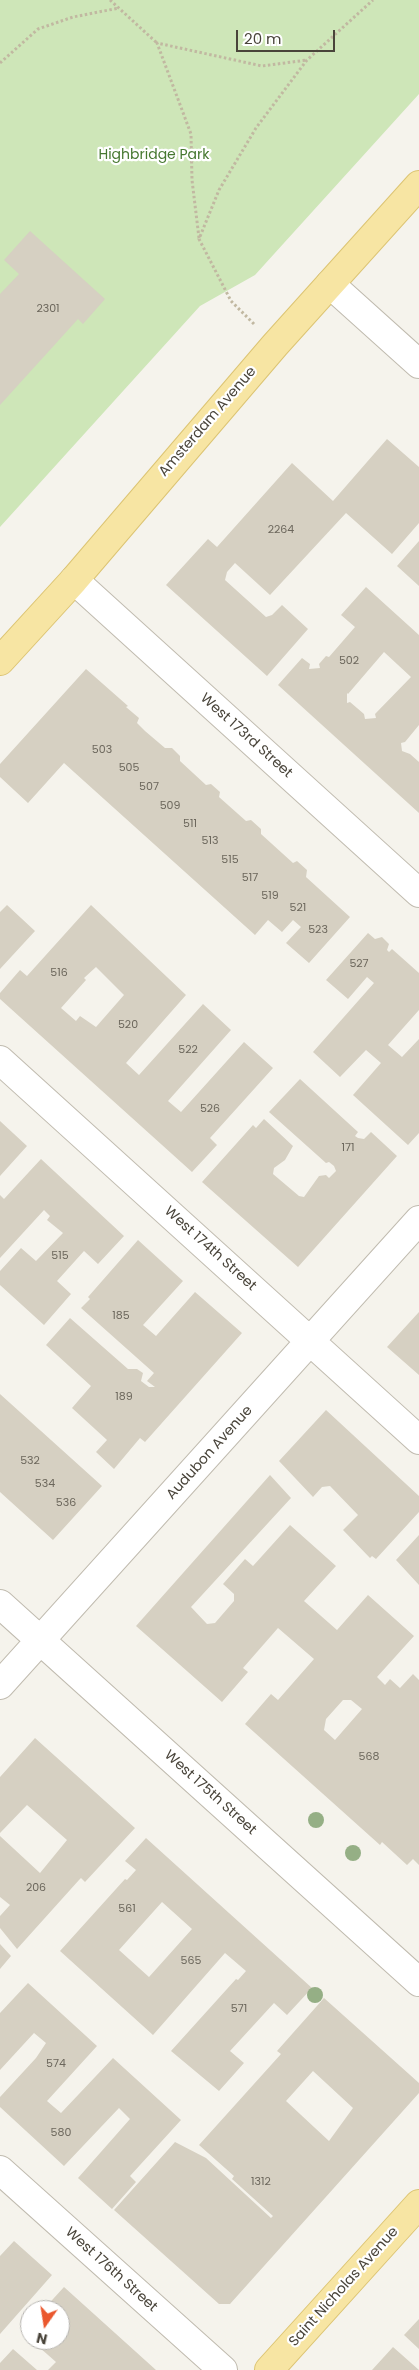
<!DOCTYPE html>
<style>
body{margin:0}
#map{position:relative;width:419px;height:2370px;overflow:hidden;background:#f5f3ec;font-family:Poppins,sans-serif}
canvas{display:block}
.north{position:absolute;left:20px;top:2300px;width:50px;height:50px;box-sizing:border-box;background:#fff;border:1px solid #b6b4b0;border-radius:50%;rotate:193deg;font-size:14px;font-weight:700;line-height:20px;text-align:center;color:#49443a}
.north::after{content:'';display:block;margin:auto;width:18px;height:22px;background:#ea582e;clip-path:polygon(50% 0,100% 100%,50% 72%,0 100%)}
.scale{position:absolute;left:236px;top:30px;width:99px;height:22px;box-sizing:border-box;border:2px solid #49443a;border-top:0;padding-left:6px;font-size:15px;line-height:18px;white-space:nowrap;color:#49443a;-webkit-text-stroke:4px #fff;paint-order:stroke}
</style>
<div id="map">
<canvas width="419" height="2370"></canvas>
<div class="north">N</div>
<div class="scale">20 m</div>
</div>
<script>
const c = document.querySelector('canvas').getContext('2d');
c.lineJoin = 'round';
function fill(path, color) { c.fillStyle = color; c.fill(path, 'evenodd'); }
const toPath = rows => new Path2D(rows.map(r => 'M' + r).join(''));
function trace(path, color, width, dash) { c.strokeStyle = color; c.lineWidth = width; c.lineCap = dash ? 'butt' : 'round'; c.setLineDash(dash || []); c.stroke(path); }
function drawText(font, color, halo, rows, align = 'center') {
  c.font = font + ' Poppins,sans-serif'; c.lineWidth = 4.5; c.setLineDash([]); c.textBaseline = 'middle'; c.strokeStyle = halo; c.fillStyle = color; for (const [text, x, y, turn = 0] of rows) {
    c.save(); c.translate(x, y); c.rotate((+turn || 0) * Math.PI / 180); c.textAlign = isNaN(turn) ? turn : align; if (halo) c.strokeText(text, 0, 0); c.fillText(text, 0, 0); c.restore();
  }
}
fill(toPath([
 [0,0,419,0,419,94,255,275,200,306,0,527]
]), '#cee6b8');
fill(toPath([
 [30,231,105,299,83,324,78,319,0,405,0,294,19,274,4,260],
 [387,439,419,467,419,523,392,554,346,513,270,595,235,563,227,572,225,580,266,617,272,615,282,605,308,629,267,676,166,585,208,539,217,547,292,463,333,501],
 [419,541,419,586,397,566],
 [366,587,419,635,419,725,405,742,401,743,402,751,410,754,419,762,419,813,278,685,302,658,310,664,309,669,320,668,319,664,326,656,329,657,355,627,341,615],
 [384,652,411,677,375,714,376,718,365,719,364,714,350,702,347,703,347,693,348,694],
 [86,669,128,706,126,707,139,718,137,723,145,731,165,748,172,748,180,756,180,761,206,785,211,784,220,792,219,797,246,821,251,820,261,829,261,834,293,863,297,861,307,870,306,877,350,917,309,963,286,943,301,927,293,920,282,932,268,920,255,935,64,763,28,803,0,777,0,764],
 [7,905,35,931,0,969,0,912],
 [91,905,186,995,126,1063,139,1075,203,1004,231,1030,168,1101,181,1112,244,1042,273,1068,210,1138,217,1145,192,1172,0,999,0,993,20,970,27,976],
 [96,967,124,995,96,1027,80,1016,76,1021,61,1008,86,980,84,978],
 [368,933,375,939,382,937,389,944,387,950,389,952,392,949,419,973,419,1010,388,1045,402,1057,419,1039,419,1133,408,1145,353,1095,381,1063,366,1050,340,1077,313,1052,374,983,367,977,348,999,326,980],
 [300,1079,358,1132,355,1136,358,1138,364,1139,371,1132,397,1156,298,1267,202,1182,253,1125,256,1128,264,1119,293,1146,285,1160,274,1168,273,1174,299,1196,304,1197,319,1176,326,1175,329,1178,336,1171,334,1166,329,1162,326,1163,269,1112],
 [0,1121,27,1146,0,1176],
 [41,1159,124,1236,98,1264,84,1251,57,1281,71,1294,44,1325,0,1285,0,1271,21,1248,36,1261,63,1233,47,1220,50,1216,44,1210,0,1258,0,1195,4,1199],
 [138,1240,183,1281,143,1325,156,1336,195,1292,242,1333,145,1442,140,1438,114,1469,96,1452,107,1440,72,1408,91,1386,46,1345,70,1318,128,1369,137,1369,143,1373,141,1381,149,1387,155,1387,147,1381,154,1373,81,1308,90,1299,88,1297],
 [419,1312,419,1375,387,1347],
 [0,1394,102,1486,53,1540,0,1492],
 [326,1410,419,1496,419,1512,376,1559,372,1556,370,1558,343,1530,358,1515,330,1486,322,1487,313,1497,279,1461],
 [270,1475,291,1498,191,1607,207,1624,215,1623,234,1601,234,1594,223,1584,245,1559,253,1566,290,1525,336,1566,304,1601,337,1630,368,1595,414,1636,377,1677,385,1685,390,1679,400,1688,413,1674,419,1680,419,1865,413,1859,407,1865,382,1842,380,1845,245,1724,271,1694,278,1700,314,1659,278,1628,243,1668,248,1672,222,1702,136,1626],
 [343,1700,351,1700,362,1709,335,1740,324,1730,326,1719],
 [419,1535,419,1585,396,1560],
 [35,1738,135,1828,85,1882,81,1878,79,1880,17,1949,0,1928,0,1916,10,1905,0,1897,0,1836,40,1873,67,1840,27,1805,0,1833,0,1777],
 [146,1838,312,1988,287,2015,274,2003,230,2051,244,2063,219,2091,171,2051,236,1979,238,1980,246,1971,225,1953,153,2035,60,1951,125,1879,127,1880,136,1870,125,1861],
 [162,1902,192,1929,149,1977,119,1950],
 [0,1944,11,1956,0,1969],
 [28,1983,97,2046,47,2101,61,2113,113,2058,181,2120,130,2176,136,2182,112,2209,78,2178,130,2119,119,2108,64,2166,0,2107,0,2097,36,2058,46,2043,34,2033,0,2070,0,2013],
 [324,1998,419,2083,419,2093,230,2304,219,2304,114,2210,175,2142,206,2158,271,2218,273,2216,232,2179,234,2176,199,2145,281,2054,277,2051],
 [313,2071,353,2108,329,2141,286,2101],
 [14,2241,52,2275,0,2334,0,2256],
 [64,2287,156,2370,48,2370,56,2362,31,2340,60,2340,60,2310,43,2310],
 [419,2319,419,2349,404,2335],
 [393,2347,419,2370,372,2370],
 [13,2349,37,2370,0,2370,0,2363]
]), '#d6d0c2');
const minor = toPath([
 [330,284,419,364],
 [74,580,419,893],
 [0,1060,419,1440],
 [0,1604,419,1982],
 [0,1685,419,1220],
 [0,2170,223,2370]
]);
const major = toPath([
 [0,661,74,580,275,345,419,185],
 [269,2370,419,2204]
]);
trace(minor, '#c0bbaf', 30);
trace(major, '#dcc473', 30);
trace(toPath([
 [110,0,157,43],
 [0,63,38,29,73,17,119,8],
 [199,238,192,180,191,134,157,43,262,66,307,60],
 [254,324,231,301,199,239,219,190,256,128,307,60,373,0]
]), '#c1b8a1', 3, [2.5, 2.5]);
trace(minor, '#fff', 28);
trace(major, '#f7e5a3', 28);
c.fillStyle = '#95af85';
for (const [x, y] of [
 [316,1820],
 [353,1853],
 [315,1995]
]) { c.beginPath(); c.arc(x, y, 8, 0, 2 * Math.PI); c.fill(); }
drawText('11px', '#6c675c', null, [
 ["2301",48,309],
 ["2264",281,530],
 ["502",349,661],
 ["503",102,750],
 ["505",129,768],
 ["507",149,787],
 ["509",170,806],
 ["511",190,824],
 ["513",210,841],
 ["515",230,860],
 ["517",250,878],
 ["519",270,896],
 ["521",298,908],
 ["523",318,930],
 ["527",359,964],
 ["516",59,973],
 ["520",128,1025],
 ["522",188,1050],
 ["526",210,1109],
 ["171",348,1148],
 ["515",60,1256],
 ["185",121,1316],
 ["189",124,1397],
 ["532",30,1461],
 ["534",45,1484],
 ["536",66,1503],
 ["568",369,1757],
 ["206",36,1888],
 ["561",127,1909],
 ["565",191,1961],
 ["571",239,2009],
 ["574",56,2064],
 ["580",61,2133],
 ["1312",261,2182]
]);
drawText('14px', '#467830', '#fff', [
 ["Highbridge Park",154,155]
]);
drawText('14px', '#49443a', '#fff', [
 ["Amsterdam Avenue",208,422,-49],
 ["West 173rd Street",246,736,42],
 ["West 174th Street",210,1249,42],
 ["Audubon Avenue",210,1453,-48],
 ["West 175th Street",210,1793,42],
 ["West 176th Street",111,2270,42],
 ["Saint Nicholas Avenue",344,2287,-48]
]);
</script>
